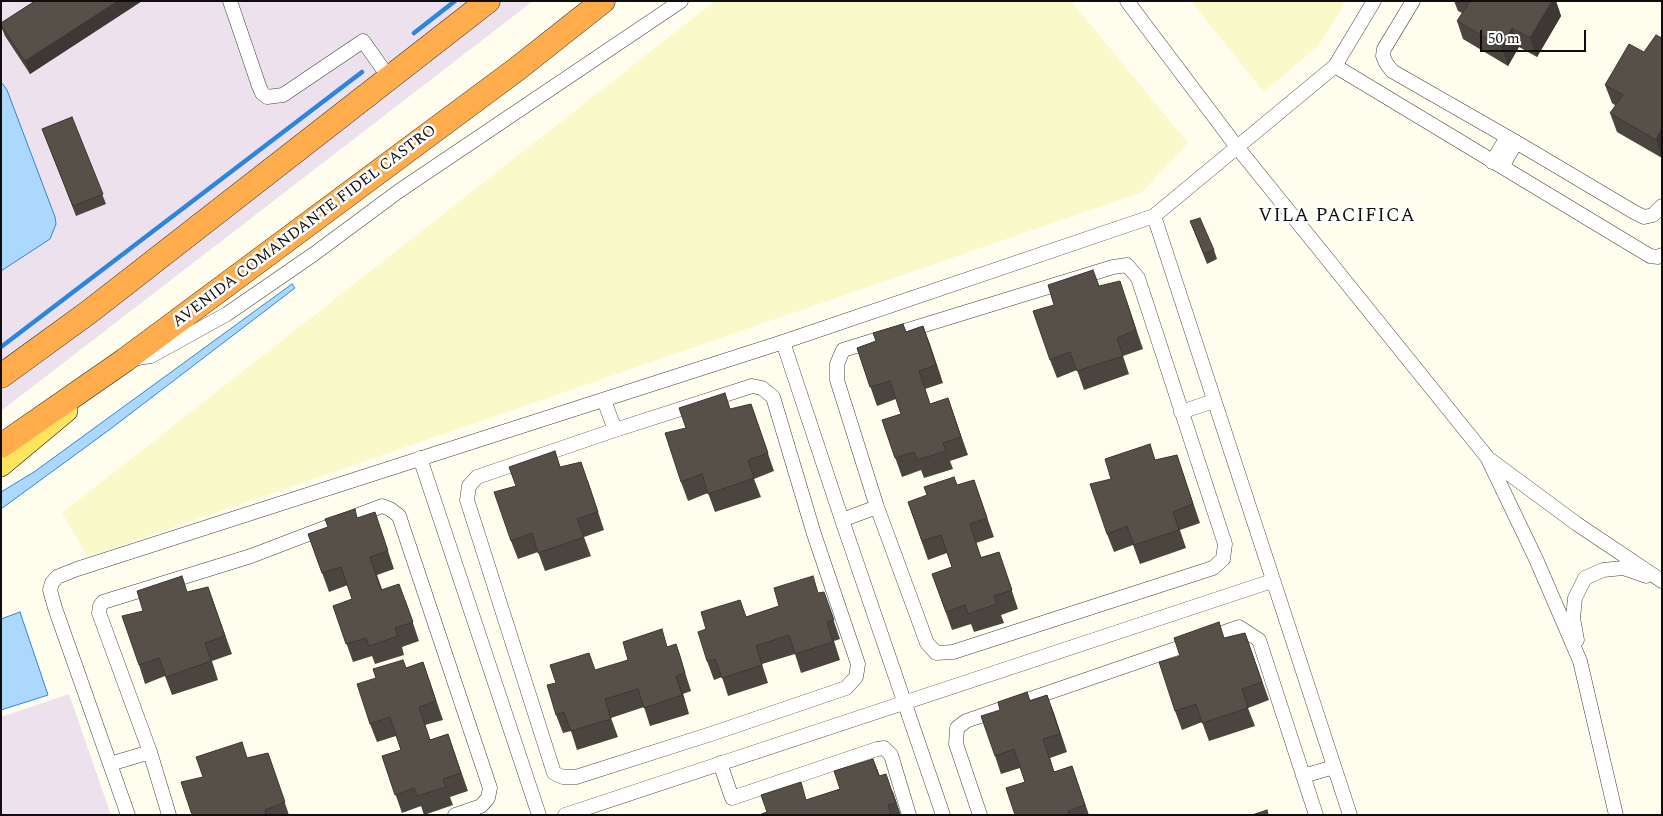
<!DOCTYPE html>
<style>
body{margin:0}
#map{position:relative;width:1663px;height:816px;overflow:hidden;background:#fffdee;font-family:Spectral,serif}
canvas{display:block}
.frame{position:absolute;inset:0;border:2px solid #0e0e0e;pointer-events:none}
.scale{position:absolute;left:1480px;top:30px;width:106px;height:22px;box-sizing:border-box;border:2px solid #0e0e0e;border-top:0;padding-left:6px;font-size:15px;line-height:18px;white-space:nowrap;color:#0e0e0e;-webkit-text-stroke:4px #fff;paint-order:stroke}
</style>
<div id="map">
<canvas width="1663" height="816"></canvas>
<div class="frame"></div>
<div class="scale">50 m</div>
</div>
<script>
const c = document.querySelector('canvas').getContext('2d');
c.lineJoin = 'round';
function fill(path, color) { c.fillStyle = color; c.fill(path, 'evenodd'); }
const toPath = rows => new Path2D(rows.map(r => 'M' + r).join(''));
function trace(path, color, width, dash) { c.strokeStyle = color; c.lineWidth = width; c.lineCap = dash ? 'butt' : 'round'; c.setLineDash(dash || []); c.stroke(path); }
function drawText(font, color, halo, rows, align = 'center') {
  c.font = font + ' Spectral,serif'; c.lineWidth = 5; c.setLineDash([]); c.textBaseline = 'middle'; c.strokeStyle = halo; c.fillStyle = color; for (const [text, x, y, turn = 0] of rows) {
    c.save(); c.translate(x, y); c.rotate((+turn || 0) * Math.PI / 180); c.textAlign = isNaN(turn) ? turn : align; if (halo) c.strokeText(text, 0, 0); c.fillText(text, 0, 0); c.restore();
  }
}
fill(toPath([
 [1,1,533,1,1,411],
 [69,694,111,815,1,815,1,717]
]), '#ede1ed');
fill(toPath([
 [715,1,1071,1,1188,143,1142,192,88,557,62,513],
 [1191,1,1346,1,1319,45,1264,92]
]), '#f9f9ca');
const water = toPath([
 [1,82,7,90,55,217,56,224,50,239,1,271,1,82],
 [292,284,295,288,109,430,1,509,1,492,34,472,292,284],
 [20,612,48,695,1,710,1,619,20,612]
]);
fill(water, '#acd8fd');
trace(water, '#2b86dc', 1);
trace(toPath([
 [414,33,455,1],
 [1,347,362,72]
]), '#2b86dc', 4.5);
const street = toPath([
 [230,1,259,86,262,93,267,97,283,95,363,41,390,79],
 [1127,1,1237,147,1487,457,1536,559,1580,661,1616,815],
 [1413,1,1384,49,1383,56,1386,63,1392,71,1516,142,1634,212,1644,217,1653,215,1662,206],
 [1335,66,1650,256,1658,257,1662,255],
 [1492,162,1507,137],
 [1502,167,1516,142],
 [1154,216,1350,815],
 [1127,265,1138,278,1225,544,1223,559,1213,568,953,652,936,653,927,643,877,507,837,380,837,364,843,350,1113,267,1127,265],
 [783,342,842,520,943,815],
 [131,359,151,356,227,314,314,254,399,191,681,1],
 [752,386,762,388,773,397,814,534,858,664,856,677,846,688,714,733,576,777,563,777,554,773,467,500,469,486,477,477,615,430,752,386],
 [604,400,615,430],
 [1181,412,1214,401],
 [420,458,539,815],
 [1489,459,1577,524,1662,581],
 [842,520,877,507],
 [1577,640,1573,618,1575,598,1585,578,1603,570,1623,568,1646,576],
 [720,763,732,798,877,749,884,748,891,755,909,815],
 [110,764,150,752],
 [1303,776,1334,767],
 [128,815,55,608,50,590,52,583,57,577,77,569,783,342,1154,216,1335,66,1374,1],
 [169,815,150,752,99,613,100,606,103,602,251,556,382,506,390,509,399,516,490,788,488,798,481,806,455,815],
 [565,815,1272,581],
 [980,815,956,744,957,728,966,721,1239,627,1259,640,1316,815]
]);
const primary = toPath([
 [1,466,67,411]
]);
const highway = toPath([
 [1,376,89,312,488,1],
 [1,446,125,360,517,69,603,1]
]);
trace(street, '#414141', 15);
trace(primary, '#1f1f1f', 22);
trace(highway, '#1f1f1f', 25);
trace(street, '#fff', 14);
trace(primary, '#ffe55e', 21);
trace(highway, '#ffad4c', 24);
fill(toPath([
 [35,1,142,1,30,74,5,36,1,26,1,23],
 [1454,1,1556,1,1561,16,1537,57,1519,47,1508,66,1463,39,1457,21,1462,13,1458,11],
 [1662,38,1662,158,1617,132,1610,113,1616,106,1612,103,1605,85],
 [72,117,106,204,76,216,42,129],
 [1190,221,1214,250,1217,259,1207,264],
 [1099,286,1126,299,1143,349,1123,356,1129,374,1084,390,1077,370,1057,378,1050,360],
 [923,326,943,383,925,389,930,404,948,398,968,455,950,461,953,469,924,478,921,470,902,477,882,420,901,414,896,399,877,406,857,348],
 [751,404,774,471,754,479,761,497,715,512,708,493,688,501,681,482,686,428,731,409],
 [555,451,560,467,588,481,604,530,584,537,591,556,545,571,538,552,518,559,511,541,516,486],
 [1177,455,1200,523,1180,530,1186,548,1140,564,1133,545,1114,552,1107,534,1111,479,1156,460],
 [974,480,994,537,976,543,981,557,999,552,1018,609,1001,615,1004,623,974,632,971,624,952,630,932,574,952,567,947,553,928,560,908,502],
 [358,518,381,530,394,569,377,575,382,589,406,602,419,641,402,647,404,655,375,664,372,656,353,662,333,606,352,599,348,585,329,592,308,534],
 [208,587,232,654,212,661,218,680,172,695,165,676,145,684,139,665,143,611,188,592],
 [819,593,830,610,840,639,834,641,840,660,801,673,795,654,762,664,768,683,728,696,722,677,714,680,707,661,706,629,740,600,746,617],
 [1245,633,1269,700,1248,708,1255,726,1209,741,1202,722,1182,730,1175,711,1180,656,1225,638],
 [676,644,691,691,683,694,689,714,650,726,644,707,611,718,618,737,577,750,571,731,563,733,556,715,668,647],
 [423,662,443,720,425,725,430,740,448,734,468,791,450,797,453,805,424,815,421,806,402,813,382,756,401,750,396,736,377,742,370,724,406,668],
 [1047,695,1067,752,1050,758,1054,772,1072,766,1089,815,1015,815,1025,782,1020,768,1001,774,995,756,1030,700],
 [268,753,289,815,192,815,203,777,247,758],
 [873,759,880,776,893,792,901,815,759,815,840,789]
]), '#4b453f');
fill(toPath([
 [118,1,142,1,30,74,25,61],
 [1552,1,1556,1,1561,16,1537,57,1530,38],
 [1512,28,1519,47,1508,66,1502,47],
 [1662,128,1662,157,1656,140],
 [923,326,930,344,943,383,936,365],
 [676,676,683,694,689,714,682,695],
 [1047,695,1054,713,1067,752,1060,734]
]), '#3d3833');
const building = toPath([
 [35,1,118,1,25,61,1,25,1,23,35,1],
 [1466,1,1552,1,1530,38,1512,28,1502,47,1457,21,1469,3,1466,1],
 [1656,35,1662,38,1662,128,1656,140,1610,113,1623,95,1605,85,1629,44,1644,52,1656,35],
 [72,117,103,194,73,206,42,129,72,117],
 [1200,218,1214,250,1204,254,1190,221,1200,218],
 [1093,270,1099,286,1120,281,1136,330,1117,338,1123,356,1077,371,1070,352,1050,360,1033,311,1054,305,1048,285,1093,270],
 [903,324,906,332,923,326,936,365,919,371,930,404,948,398,961,437,943,443,946,451,917,460,914,452,895,458,882,420,901,414,890,381,870,387,857,348,876,341,873,333,903,324],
 [725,393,730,409,751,404,768,453,748,460,754,478,708,494,702,474,681,482,665,433,686,428,679,408,725,393],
 [1150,444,1155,460,1177,455,1193,504,1173,512,1179,530,1134,545,1127,526,1107,534,1090,484,1111,479,1105,459,1150,444],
 [555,451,560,467,581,462,598,512,577,519,584,537,538,553,532,533,511,541,494,492,516,486,509,467,555,451],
 [954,477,957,485,974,480,987,518,970,524,981,558,999,552,1012,590,994,596,997,604,968,614,965,605,946,612,932,574,952,567,941,535,922,541,908,502,927,495,924,487,954,477],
 [355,509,357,518,375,512,388,551,370,557,381,590,399,584,413,622,395,628,398,636,369,646,366,638,346,644,333,606,352,599,341,567,322,573,308,534,328,527,325,519,355,509],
 [182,576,187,592,208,587,225,636,205,643,211,661,166,677,159,658,139,665,122,616,143,611,137,591,182,576],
 [813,576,818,593,824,592,834,620,827,622,833,642,795,654,789,635,756,646,762,665,722,678,715,659,707,661,698,632,706,629,701,612,740,600,746,617,779,606,774,588,813,576],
 [1219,622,1224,638,1245,633,1262,682,1242,689,1248,708,1202,723,1196,704,1175,711,1159,662,1180,656,1174,638,1219,622],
 [662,629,667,647,676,644,680,656,685,673,676,676,682,695,644,708,638,689,605,699,611,719,571,731,564,712,556,715,547,685,556,683,550,665,589,653,595,670,628,660,623,642,662,629],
 [403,660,406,668,423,662,436,701,419,707,430,740,448,734,461,773,443,779,446,787,417,796,414,788,395,795,382,756,401,750,390,717,370,724,357,684,376,678,373,669,403,660],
 [1027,692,1030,701,1047,695,1060,734,1043,739,1054,772,1072,766,1085,805,1068,811,1069,815,1015,815,1006,788,1025,782,1014,749,995,756,981,716,1000,710,998,702,1027,692],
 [242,742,247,758,268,753,285,802,265,810,266,815,192,815,181,782,203,777,196,757,242,742],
 [873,759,879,776,886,774,896,803,888,805,891,815,759,815,767,812,761,795,801,782,806,800,840,789,834,771,873,759],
 [1267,810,1268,815,1252,815,1267,810]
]);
fill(building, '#575049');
trace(building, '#3d3833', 1);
drawText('16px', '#0e0e0e', '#fff', [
 ["AVENIDA COMANDANTE FIDEL CASTRO",305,227,-37]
]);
c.letterSpacing = '1px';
drawText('19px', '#0e0e0e', '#fff', [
 ["VILA PACIFICA",1337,217]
]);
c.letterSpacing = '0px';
</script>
